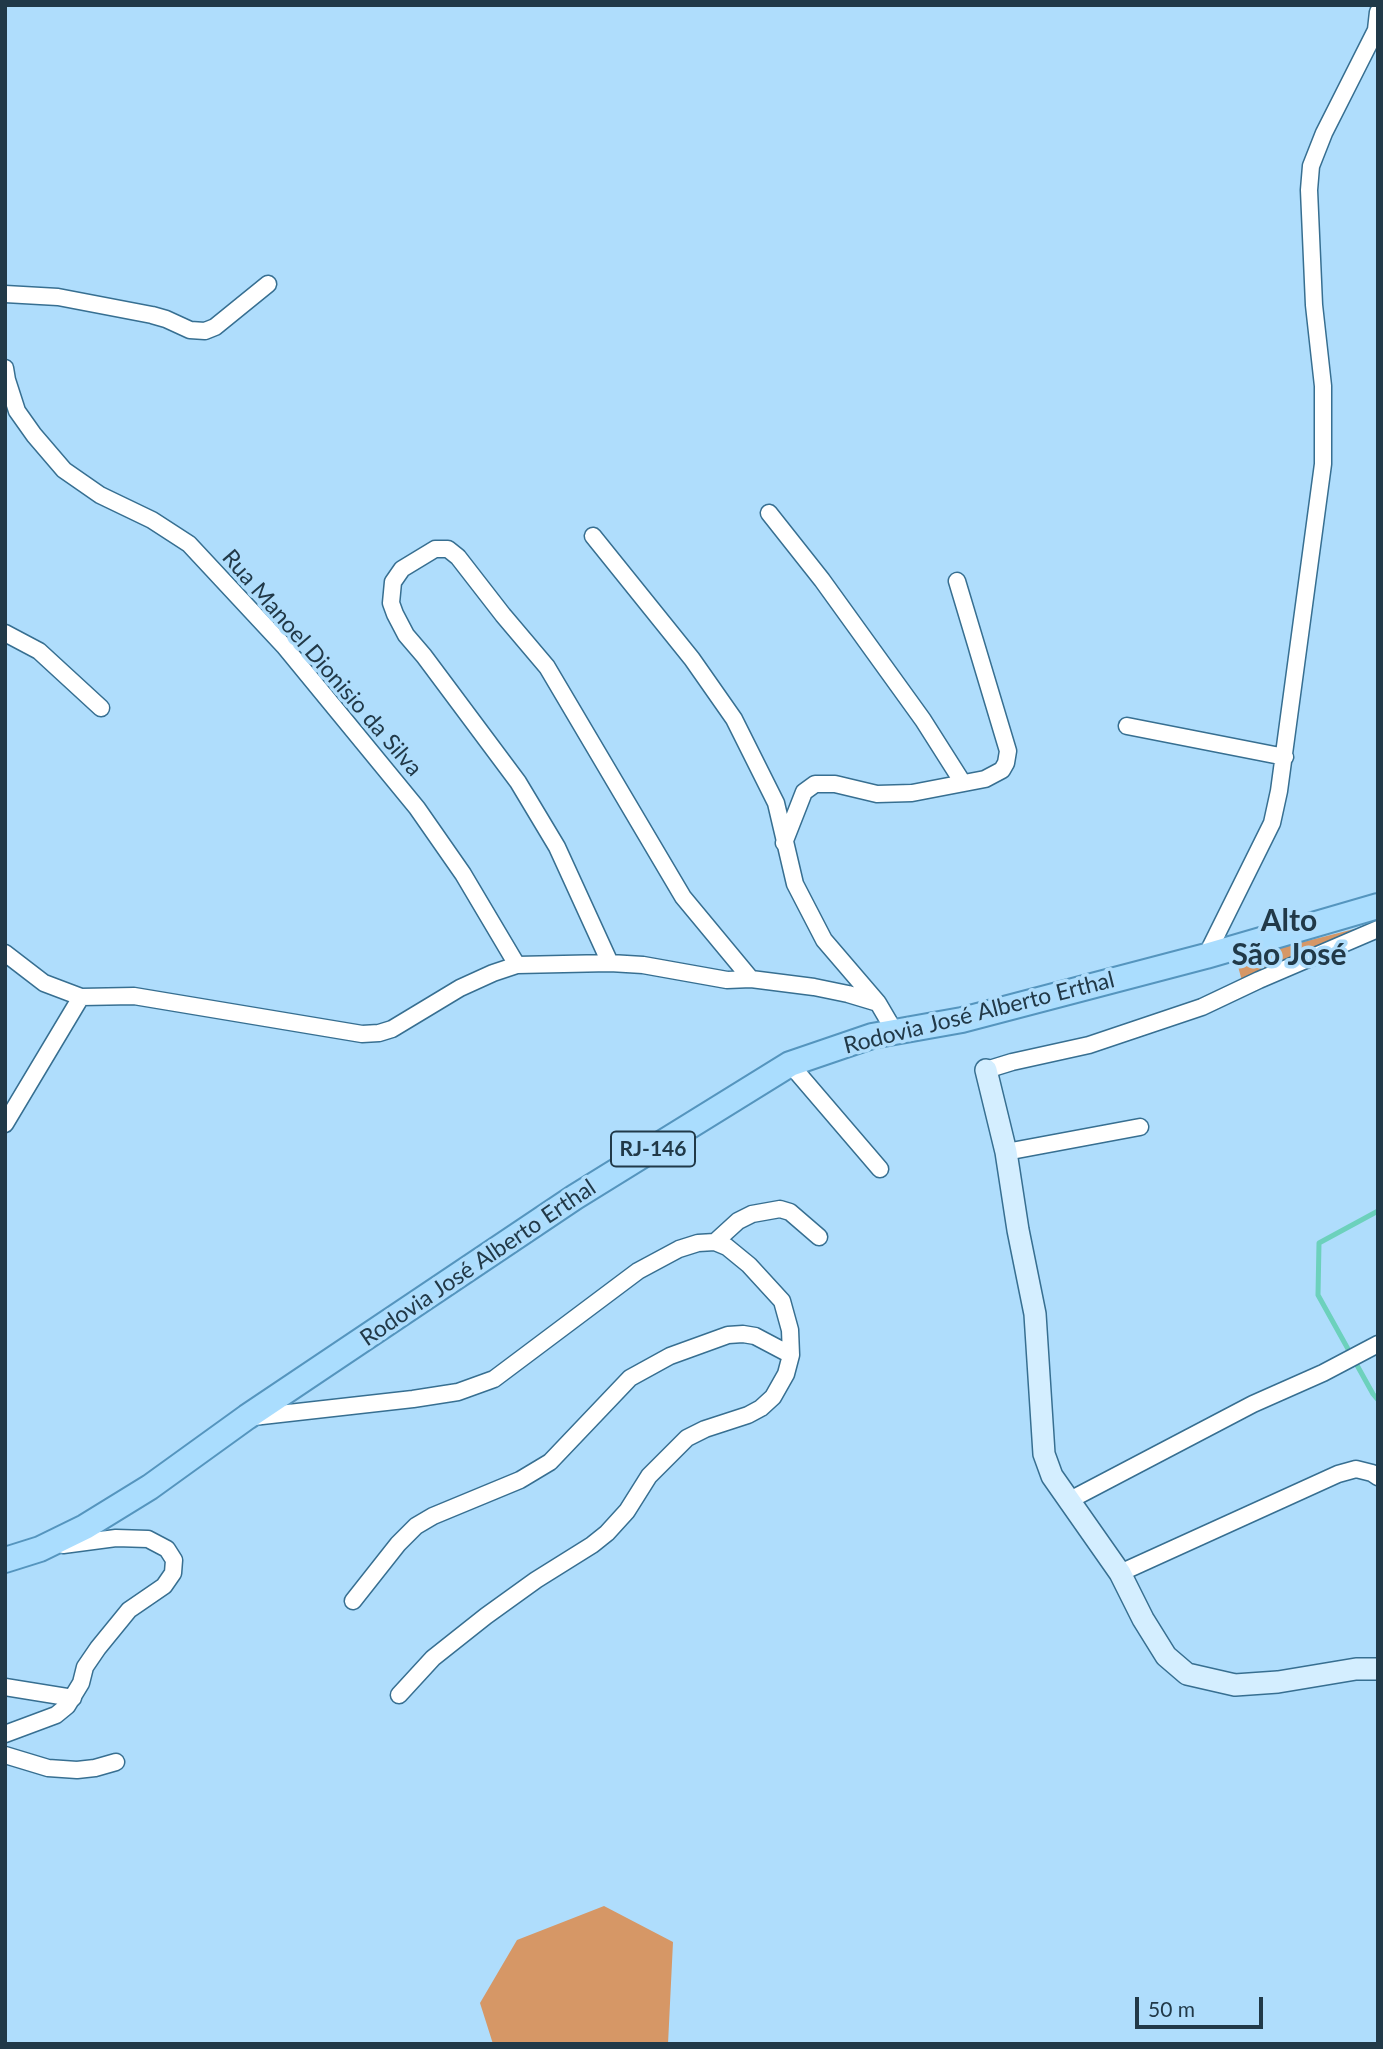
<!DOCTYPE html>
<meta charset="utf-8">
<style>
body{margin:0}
#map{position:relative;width:1383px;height:2049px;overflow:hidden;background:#afddfc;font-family:Lato,sans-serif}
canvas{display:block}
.frame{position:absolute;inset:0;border:7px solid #213948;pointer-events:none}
.scale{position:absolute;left:1135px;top:1997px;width:128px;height:32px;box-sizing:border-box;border:4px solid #213948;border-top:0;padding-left:9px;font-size:21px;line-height:24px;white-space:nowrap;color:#213948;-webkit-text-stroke:5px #afddfc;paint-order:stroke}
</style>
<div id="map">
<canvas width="1383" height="2049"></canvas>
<div class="frame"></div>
<div class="scale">50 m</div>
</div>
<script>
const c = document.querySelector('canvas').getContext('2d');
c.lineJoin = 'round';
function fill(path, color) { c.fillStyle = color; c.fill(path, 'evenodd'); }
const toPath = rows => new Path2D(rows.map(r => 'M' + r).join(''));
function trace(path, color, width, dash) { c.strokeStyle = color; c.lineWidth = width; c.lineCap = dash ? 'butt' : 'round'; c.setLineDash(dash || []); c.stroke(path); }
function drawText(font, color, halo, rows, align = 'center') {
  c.font = font + ' Lato,sans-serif'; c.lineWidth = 7; c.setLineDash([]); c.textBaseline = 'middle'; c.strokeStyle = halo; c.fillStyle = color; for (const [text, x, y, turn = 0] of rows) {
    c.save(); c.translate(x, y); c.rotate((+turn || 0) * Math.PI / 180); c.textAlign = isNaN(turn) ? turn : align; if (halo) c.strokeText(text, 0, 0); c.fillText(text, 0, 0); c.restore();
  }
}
fill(toPath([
 [1378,923,1242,981,1236,959],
 [604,1906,673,1942,668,2044,493,2044,480,2003,517,1940]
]), '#d69766');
trace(toPath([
 [1378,1211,1319,1243,1318,1295,1373,1394,1378,1400]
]), '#6cd1bc', 5);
const street = toPath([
 [5,294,58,297,152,315,166,319,190,330,205,331,215,327,268,284],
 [5,368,7,380,17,411,34,435,64,470,100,495,152,520,189,544,284,646,417,808,463,874,517,965],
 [769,513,822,580,923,720,963,783],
 [593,536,692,659,734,719,776,803,795,884,824,940,878,1003],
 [5,633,39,651,101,708],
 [1127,726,1285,757],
 [784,843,804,792,815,784,835,784,877,794,912,793,985,779,1002,770,1006,763,1008,751,957,581],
 [5,953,44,983,81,997,134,996,362,1034,379,1033,392,1029,460,988,493,973,517,965,610,963,643,965,727,980,751,979,814,987,848,994,878,1003,895,1032],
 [1206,956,1272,823,1279,791,1323,464,1323,386,1314,305,1309,190,1311,166,1324,133,1376,30,1378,12],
 [610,963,557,847,518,782,424,656,406,635,395,614,391,603,393,582,402,569,435,549,448,549,458,557,503,615,547,667,683,897,751,979],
 [790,1064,880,1169],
 [986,1070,1012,1062,1089,1045,1202,1007,1259,980,1378,929],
 [5,1124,81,997],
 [1006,1152,1140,1127],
 [715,1242,738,1221,752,1214,780,1209,790,1212,819,1237],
 [253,1417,413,1399,458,1392,494,1379,638,1271,679,1249,698,1243,715,1242,727,1247,749,1265,782,1301,790,1330,791,1355,786,1374,773,1397,761,1408,748,1415,705,1429,687,1438,649,1476,627,1511,607,1533,592,1545,536,1580,486,1616,433,1658,399,1695],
 [1068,1501,1253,1404,1323,1373,1378,1344],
 [1120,1573,1338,1474,1356,1469,1372,1473,1378,1477],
 [353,1601,398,1544,416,1526,433,1516,520,1480,550,1462,630,1378,670,1356,728,1335,743,1334,755,1336,791,1355],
 [5,1687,73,1698],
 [5,1734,56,1715,67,1706,81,1683,85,1667,98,1648,129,1610,164,1586,173,1573,174,1560,167,1549,148,1539,116,1538,63,1545],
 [5,1755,48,1768,77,1770,95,1768,116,1762]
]);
const secondary = toPath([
 [986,1070,1006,1152,1018,1230,1035,1314,1044,1454,1052,1476,1120,1573,1143,1619,1166,1656,1187,1674,1235,1685,1278,1682,1356,1669,1378,1669]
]);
const primary = toPath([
 [5,1560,40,1549,85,1527,150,1487,247,1417,575,1197,790,1064,872,1036,962,1020,1206,956,1378,906]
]);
trace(street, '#376f91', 19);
trace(secondary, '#376f91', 24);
trace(primary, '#5595be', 28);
trace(street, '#fff', 16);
trace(secondary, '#d4eeff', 21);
trace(primary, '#aaddfe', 24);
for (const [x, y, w] of [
 [653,1149,84]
]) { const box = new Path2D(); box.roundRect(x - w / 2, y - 17.5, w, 35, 5); c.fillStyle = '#afddfc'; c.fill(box); trace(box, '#213948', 2); }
drawText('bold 21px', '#213948', null, [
 ["RJ-146",653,1149]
]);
drawText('23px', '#213948', '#afddfc', [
 ["Rua Manoel Dionisio da Silva",322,663,49],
 ["Rodovia José Alberto Erthal",979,1013,-14],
 ["Rodovia José Alberto Erthal",478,1263,-34]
]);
drawText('bold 30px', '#213948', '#afddfc', [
 ["Alto",1289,921],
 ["São José",1289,955]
]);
</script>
